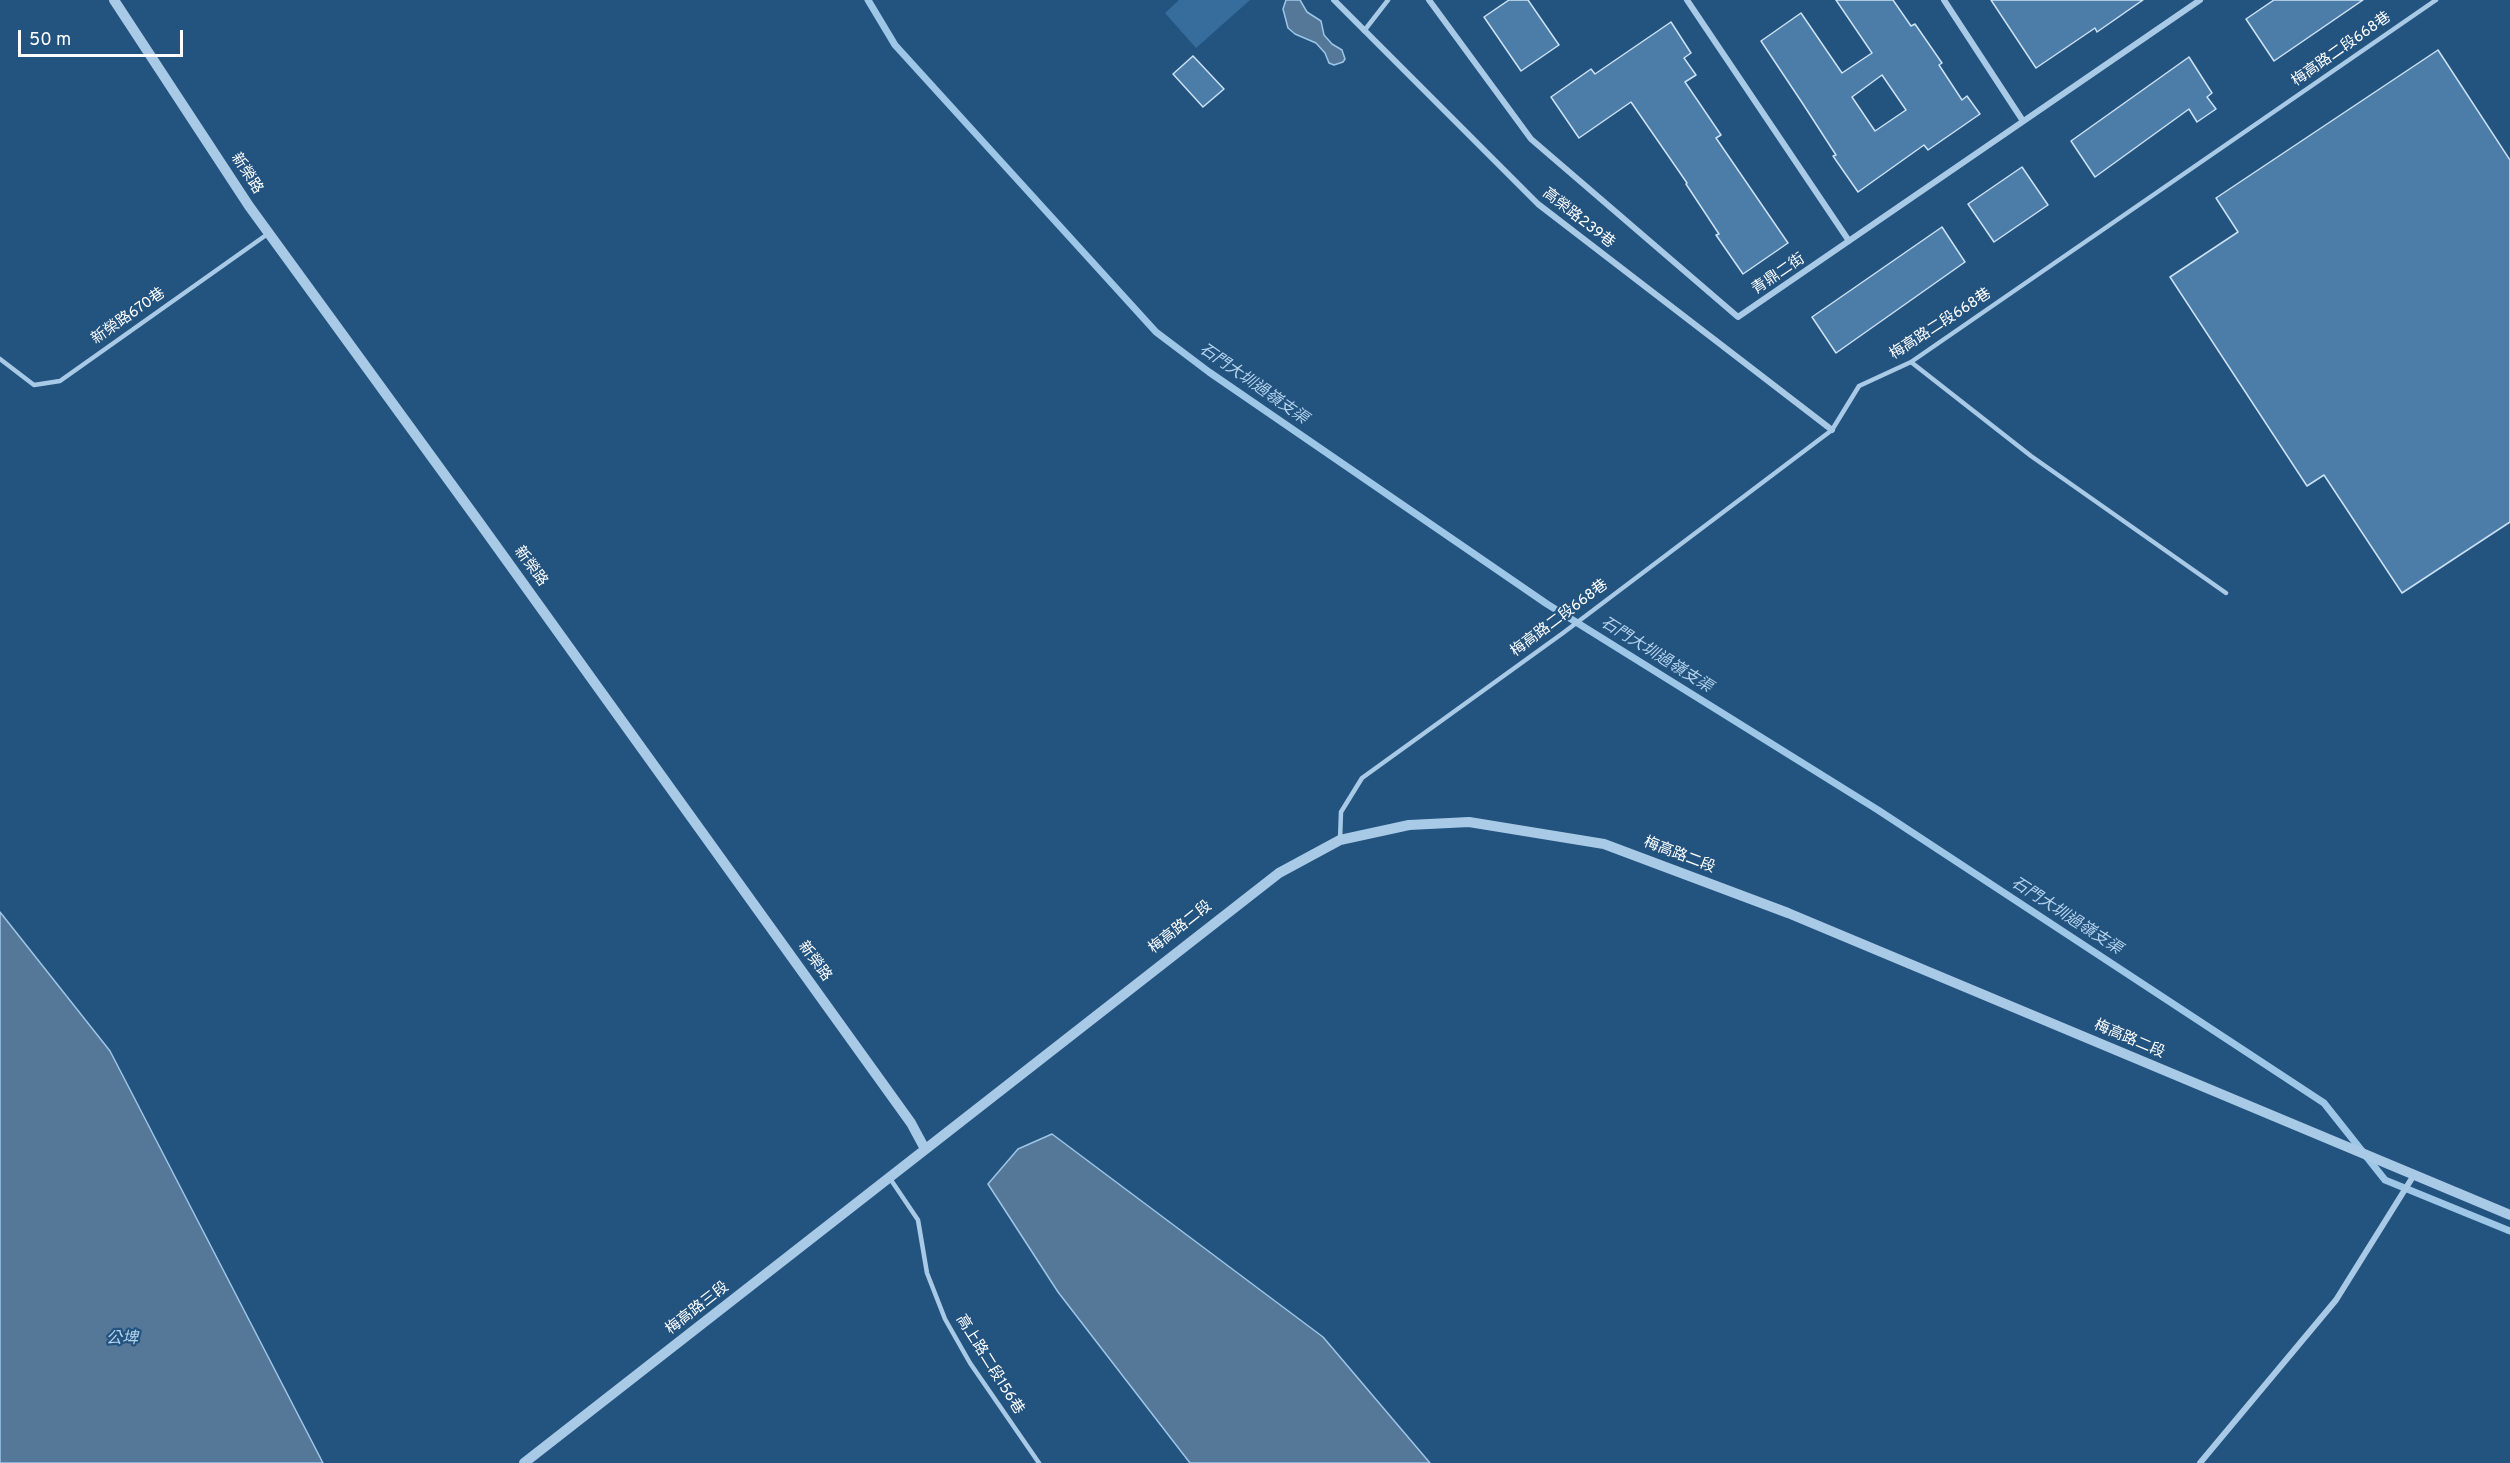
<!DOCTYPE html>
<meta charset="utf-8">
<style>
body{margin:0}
#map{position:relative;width:2510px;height:1463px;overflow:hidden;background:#23537f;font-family:Overpass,sans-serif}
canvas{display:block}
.scale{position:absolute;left:18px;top:30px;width:165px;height:27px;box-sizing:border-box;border:3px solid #fff;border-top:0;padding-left:8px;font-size:18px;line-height:21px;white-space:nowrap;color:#fff;-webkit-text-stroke:4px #23537f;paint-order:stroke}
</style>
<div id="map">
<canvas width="2510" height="1463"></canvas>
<div class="scale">50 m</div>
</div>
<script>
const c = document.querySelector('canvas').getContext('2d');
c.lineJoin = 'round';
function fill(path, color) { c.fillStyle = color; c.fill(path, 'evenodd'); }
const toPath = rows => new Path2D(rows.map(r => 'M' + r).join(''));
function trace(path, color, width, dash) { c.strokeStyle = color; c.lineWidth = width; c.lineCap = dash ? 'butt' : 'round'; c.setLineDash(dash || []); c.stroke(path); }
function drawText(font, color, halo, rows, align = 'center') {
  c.font = font + ' Overpass,"Noto Sans TC",sans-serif'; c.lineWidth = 4.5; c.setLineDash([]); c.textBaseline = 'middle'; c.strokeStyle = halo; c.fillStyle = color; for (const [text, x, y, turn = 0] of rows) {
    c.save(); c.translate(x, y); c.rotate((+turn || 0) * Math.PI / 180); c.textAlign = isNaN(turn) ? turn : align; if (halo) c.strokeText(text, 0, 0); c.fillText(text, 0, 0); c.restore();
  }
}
fill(toPath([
 [1179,0,1250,0,1196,48,1165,13]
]), '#376d9d');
const water = toPath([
 [1286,0,1300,0,1307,12,1321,21,1324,35,1332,44,1342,50,1345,59,1343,62,1334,65,1329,63,1325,53,1316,43,1295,34,1288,28,1283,9,1286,0],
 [0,912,110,1051,323,1463,0,1463,0,912],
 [1052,1134,1323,1337,1430,1463,1190,1463,1058,1292,988,1184,1018,1149,1052,1134]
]);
fill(water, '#567898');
trace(water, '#9dc6e7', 1.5);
trace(toPath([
 [868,0,895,45,1156,332,1209,372,1547,604,1878,810,2324,1103,2385,1180,2510,1231]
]), '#9dc6e7', 7);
const building = toPath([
 [1509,0,1528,0,1559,45,1521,71,1484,17,1509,0],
 [1836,0,1893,0,1911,26,1915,24,1942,63,1939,65,1962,100,1967,96,1980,114,1928,150,1924,145,1858,192,1833,156,1836,155,1803,104,1761,41,1801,13,1842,73,1872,53,1836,0],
 [1882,75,1906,110,1875,131,1852,97,1882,75],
 [1991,0,2143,0,2097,32,2095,28,2036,68,1991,0],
 [2274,0,2363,0,2274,61,2246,19,2274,0],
 [1671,22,1691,53,1684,58,1696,75,1685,82,1721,135,1716,138,1788,243,1743,274,1716,235,1719,234,1686,184,1687,183,1631,102,1579,138,1551,97,1591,69,1595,74,1671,22],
 [2438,50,2510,160,2510,522,2402,593,2324,475,2307,486,2170,277,2238,232,2216,198,2438,50],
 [1193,56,1224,89,1203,107,1173,74,1193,56],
 [2189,57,2212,93,2207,97,2216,109,2197,122,2189,109,2095,177,2071,141,2189,57],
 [2022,167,2048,205,1994,242,1968,204,2022,167],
 [1942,227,1965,262,1836,353,1812,317,1942,227]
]);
fill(building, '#4b7da8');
trace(building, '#cce2f5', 1.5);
trace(toPath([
 [1364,31,1388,0],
 [0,359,34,385,60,381,269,233],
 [1911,362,2031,456,2226,593],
 [1340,840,1341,812,1362,778,1563,633,1832,430,1859,386,1911,362,2436,0],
 [889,1177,918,1220,927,1273,945,1319,970,1363,1039,1463]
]), '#a9cae6', 4.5);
trace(toPath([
 [1334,0,1538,204,1832,430],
 [1429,0,1531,139,1738,317,2200,0],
 [1687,0,1849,241],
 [1944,0,2023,121],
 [2200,1463,2336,1300,2414,1175]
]), '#a9cae6', 6);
trace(toPath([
 [114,0,249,206,479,522,911,1123,925,1149],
 [524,1463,1279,873,1340,840,1409,825,1469,822,1604,844,1788,913,2510,1215]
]), '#a9cae6', 10);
drawText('15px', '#fff', '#23537f', [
 ["梅高路二段668巷",2342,50,-35],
 ["新榮路",246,174,57],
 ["高榮路239巷",1578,219,38],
 ["青鼎二街",1779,275,-34],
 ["新榮路670巷",129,317,-35],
 ["梅高路二段668巷",1941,325,-33],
 ["新榮路",530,567,54],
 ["梅高路二段668巷",1560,619,-37],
 ["梅高路二段",1679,856,21],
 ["梅高路二段",1181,928,-38],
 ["新榮路",814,962,54],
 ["梅高路二段",2129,1040,23],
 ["梅高路三段",698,1309,-38],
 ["高上路二段156巷",989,1365,58]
]);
drawText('italic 16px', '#b4d3ee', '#23537f', [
 ["石門大圳過嶺支渠",1253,385,35],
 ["石門大圳過嶺支渠",1656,656,32],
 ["石門大圳過嶺支渠",2066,917,33],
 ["公埤",122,1340]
]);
</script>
